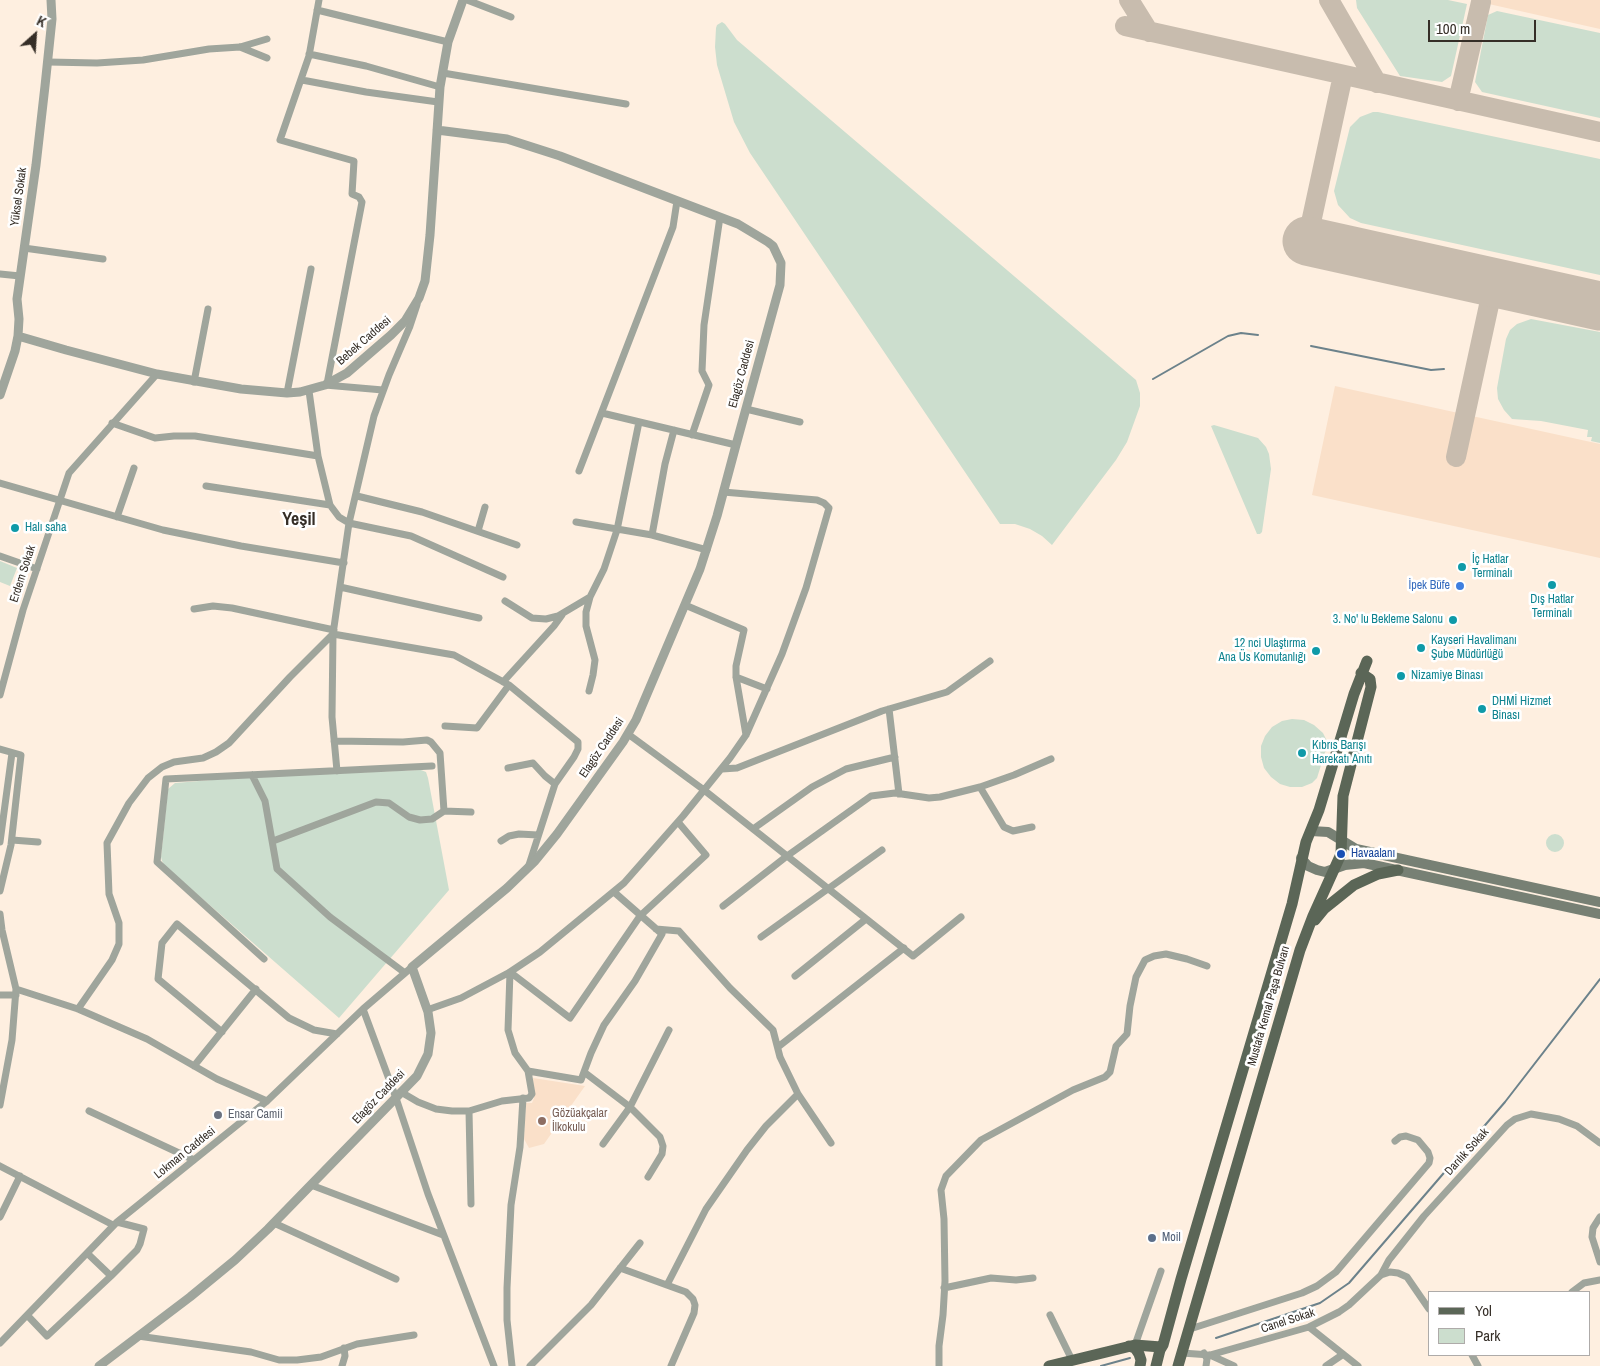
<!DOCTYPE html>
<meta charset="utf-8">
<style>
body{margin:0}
#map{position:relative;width:1600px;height:1366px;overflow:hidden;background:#feefe0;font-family:"Archivo Narrow",sans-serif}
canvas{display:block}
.legend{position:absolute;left:1428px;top:1291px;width:162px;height:65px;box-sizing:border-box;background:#fff;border:1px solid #aeaba9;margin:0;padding:6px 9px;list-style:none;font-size:15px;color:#352e27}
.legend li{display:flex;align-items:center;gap:10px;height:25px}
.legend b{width:25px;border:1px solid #aeaba9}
.north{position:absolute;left:10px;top:10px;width:50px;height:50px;-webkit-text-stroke:4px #fff;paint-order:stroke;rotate:26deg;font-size:14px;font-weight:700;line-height:20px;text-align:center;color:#352e27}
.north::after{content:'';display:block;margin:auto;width:18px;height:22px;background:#352e27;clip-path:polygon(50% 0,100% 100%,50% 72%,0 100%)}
.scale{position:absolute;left:1428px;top:20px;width:108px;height:22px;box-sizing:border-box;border:2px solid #352e27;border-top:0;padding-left:6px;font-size:15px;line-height:18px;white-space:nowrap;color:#352e27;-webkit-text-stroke:4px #fff;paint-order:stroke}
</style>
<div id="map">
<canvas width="1600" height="1366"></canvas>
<ul class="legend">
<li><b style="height:6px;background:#5b6657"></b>Yol</li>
<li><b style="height:14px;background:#ccdece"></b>Park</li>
</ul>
<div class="north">K</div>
<div class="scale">100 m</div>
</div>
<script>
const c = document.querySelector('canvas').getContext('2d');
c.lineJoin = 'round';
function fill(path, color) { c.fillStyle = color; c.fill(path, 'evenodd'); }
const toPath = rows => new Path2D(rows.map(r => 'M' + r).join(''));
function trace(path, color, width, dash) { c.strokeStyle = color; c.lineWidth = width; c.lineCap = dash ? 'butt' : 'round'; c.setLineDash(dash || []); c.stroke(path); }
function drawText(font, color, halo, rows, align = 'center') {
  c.font = font + ' "Archivo Narrow",sans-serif'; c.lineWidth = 5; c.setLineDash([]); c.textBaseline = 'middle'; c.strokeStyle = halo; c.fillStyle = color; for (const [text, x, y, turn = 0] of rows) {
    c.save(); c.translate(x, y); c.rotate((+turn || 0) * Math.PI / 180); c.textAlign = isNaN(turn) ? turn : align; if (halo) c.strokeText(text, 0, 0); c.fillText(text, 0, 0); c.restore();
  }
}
fill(toPath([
 [1471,0,1600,0,1600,29],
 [1335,386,1600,444,1600,558,1312,495],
 [533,1078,585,1086,544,1144,529,1148,524,1139,526,1103,532,1103,534,1098]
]), '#fae0c9');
fill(toPath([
 [1356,0,1448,0,1467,4,1451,76,1442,82,1400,76,1357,8],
 [1497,11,1600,33,1600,118,1482,92,1475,82,1488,15],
 [722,22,725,24,737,40,1136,380,1140,393,1140,406,1127,442,1116,460,1052,545,1042,536,1030,529,1015,524,1000,524,750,153,734,122,717,65,715,47,716,28,717,25],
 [1373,112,1378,112,1600,159,1600,275,1361,223,1350,218,1338,205,1334,191,1350,127,1360,117],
 [1531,319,1600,332,1600,443,1591,441,1592,437,1587,437,1588,430,1541,421,1512,419,1504,410,1498,399,1497,388,1506,339,1510,330,1517,324],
 [1214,425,1258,438,1266,447,1269,454,1271,469,1262,532,1260,534,1257,534,1211,426],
 [0,561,17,568,10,586,0,582],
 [1292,719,1304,720,1314,725,1323,733,1328,743,1317,778,1312,783,1302,787,1290,787,1280,784,1271,777,1264,768,1261,757,1261,746,1265,736,1272,727,1282,721],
 [421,770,426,772,428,778,449,890,339,1018,165,866,162,861,161,857,168,789,175,783,248,777],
 '1546 843a9 9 0 1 1 18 0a9 9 0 1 1-18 0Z'
]), '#ccdece');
trace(toPath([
 [1311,346,1431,370,1444,369],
 [1153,379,1228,336,1241,333,1258,335],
 [1216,1338,1320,1303,1349,1283,1505,1102,1600,979],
 [1101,1366,1130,1358]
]), '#6c828b', 2);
trace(toPath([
 [1129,0,1149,32],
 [1329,0,1377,83],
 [1125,26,1600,132],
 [1458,101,1481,2],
 [1307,241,1343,75],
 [1456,457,1494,282]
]), '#c8bcae', 20);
trace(toPath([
 [1307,241,1600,306]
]), '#c8bcae', 49);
trace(toPath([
 [319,0,309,56,280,140,354,161,352,194,359,197,362,202,327,384],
 [467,0,511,17],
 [317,10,448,42],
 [240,47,267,58],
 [309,54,366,66,440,87],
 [48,62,97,63,143,60,209,49,240,47,267,39],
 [443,73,626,104],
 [302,80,366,92,438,102],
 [24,248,103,259],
 [0,274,20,276],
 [194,382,208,309],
 [325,385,383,390],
 [309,391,318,456,330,505,339,517,349,523,411,536,503,577],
 [287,393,311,269],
 [746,409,800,422],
 [602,413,736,445],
 [112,423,155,438,174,436,195,436,318,456],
 [692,435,709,385,702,371,704,325,720,217],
 [579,471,673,227,677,201],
 [0,483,163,530,241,546,344,563],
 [206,486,330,505],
 [357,496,422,512,517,545],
 [117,517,134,468],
 [576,522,652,535,707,550],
 [478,531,485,507],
 [652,535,665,464,674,430],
 [0,556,37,569],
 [340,587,479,618],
 [505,601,532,618,546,619,558,616,590,597,604,569,617,530,639,422],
 [685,605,744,630,736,666,736,677,746,735],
 [194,609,213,606,232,608,334,630],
 [736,677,767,689],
 [503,682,554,626,562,615],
 [589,691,593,675,595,660,586,626,586,612,590,597],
 [0,695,23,610,69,473,157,374],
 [889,709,899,794],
 [445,726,477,728,509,685],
 [628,734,704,790,913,956,961,917],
 [334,741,403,742,427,740,431,742,440,753,444,811],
 [0,749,21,755,11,845,0,891],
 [508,768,533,763,545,776,555,784],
 [722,769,737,768,882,711,947,692,990,661],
 [337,771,332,717,333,634,349,523,374,416,389,375,410,326,417,305],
 [252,775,265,801,277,869,330,917,405,973],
 [980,787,1004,827,1013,831,1032,827],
 [753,829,812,787,846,769,895,757],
 [12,840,38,842],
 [273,841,376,802,389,803,409,817,420,820,432,819,444,811,471,812],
 [501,841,509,836,519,834,538,835],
 [0,842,12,753],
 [723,906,787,856,871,796,895,793,929,798,940,797,980,787,1014,775,1051,759],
 [0,914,2,930,16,989,12,1040,0,1105],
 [656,929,679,931,730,988,773,1030,780,1057,798,1094,831,1143],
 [761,937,882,850],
 [264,959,157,862,166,779,432,766],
 [510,972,570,1018,640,916,706,855,678,822],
 [795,976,866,919],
 [16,989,78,1009,147,1039,217,1079,267,1101],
 [0,995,16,995],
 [78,1009,112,960,119,944,119,923,109,894,107,843,129,803,148,778,162,767,174,762,203,758,216,752,229,743,290,677,333,634,454,655,509,685,578,742,578,749,574,757,555,784,528,868],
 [363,1009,396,1098,428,1194,494,1366],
 [427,1010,461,998,510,972,540,952,624,883,683,816,730,758,746,735,782,654,806,588,829,508,824,503,817,500,723,492],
 [222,1032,158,979,162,943,177,924,289,1018,314,1030,337,1034],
 [778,1047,904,948],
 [194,1066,256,989],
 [528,1071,581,1080,591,1053,604,1025,635,981,662,934,614,892],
 [584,1072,630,1107,660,1137,663,1146,662,1154,648,1177],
 [401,1092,418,1102,436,1109,452,1111,469,1111],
 [89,1111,194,1160],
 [603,1144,630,1107,669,1030],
 [0,1166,113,1225],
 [311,1185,443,1235],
 [471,1204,469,1111,502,1101,529,1098,532,1094,528,1071,515,1053,508,1030,510,972],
 [0,1217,20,1176],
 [1600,1217,1593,1228,1592,1237,1600,1262],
 [274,1223,396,1279],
 [620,1268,686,1292,693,1299,695,1305,694,1313,671,1366],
 [1381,1275,1389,1260,1424,1216,1507,1125,1515,1119,1531,1114,1559,1119,1577,1126,1600,1143],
 [111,1276,137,1250,140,1244,144,1229,117,1222],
 [667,1285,706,1209,747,1150,766,1126,798,1094],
 [944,1288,991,1278,1016,1280,1033,1278],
 [1572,1292,1584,1283,1600,1280],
 [27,1315,47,1336,111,1276,87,1253],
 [1050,1315,1072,1360],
 [1309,1327,1358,1366],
 [1190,1329,1302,1293,1317,1286,1336,1272,1429,1163,1430,1158,1428,1152,1418,1140,1406,1136,1400,1137,1395,1141],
 [138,1336,251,1352,279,1360,297,1360,321,1357,357,1344,414,1335],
 [0,1343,117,1222,267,1101,363,1009,412,967],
 [1135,1345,1161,1271],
 [1182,1353,1210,1355,1309,1327,1339,1312,1349,1305,1381,1275,1390,1272,1398,1273,1407,1277,1429,1309],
 [1204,1353,1207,1359,1206,1366],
 [1210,1355,1234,1366],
 [1472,1355,1478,1366],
 [342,1366,345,1356,344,1348],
 [512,1366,507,1320,507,1288,511,1205,520,1147,523,1098],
 [530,1366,591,1305,640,1243],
 [939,1366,939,1346,943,1315,945,1281,944,1219,941,1190,946,1176,981,1140,1073,1090,1105,1077,1110,1072,1116,1046,1127,1034,1130,1006,1136,977,1145,960,1154,956,1166,954,1187,959,1207,966],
 [1326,1366,1342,1355]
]), '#9fa59c', 7);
trace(toPath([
 [18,336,66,350,157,374,241,389,287,393,300,392,325,385,347,373,391,335,405,321,419,298,425,281,430,235,440,87,448,42,463,0],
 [0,395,15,351,18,336,19,319,17,299,36,165,45,86,52,19,51,0],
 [99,1366,190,1297,235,1260,268,1229,417,1076,428,1054,431,1033,428,1012,412,967,507,888,535,861,557,834,623,742,636,720,700,569,717,516,736,445,780,285,781,263,773,246,768,242,738,224,560,156,507,139,437,130]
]), '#9fa59c', 9);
trace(toPath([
 [1311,831,1328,832,1356,849,1600,902],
 [1301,858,1308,866,1317,870,1325,872,1345,865,1364,863,1600,914]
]), '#778074', 10);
trace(toPath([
 [1315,920,1324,909,1354,885,1378,874,1398,870],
 [1129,1346,1135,1348,1139,1354,1141,1360,1140,1366],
 [1049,1366,1135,1345,1161,1347],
 [1156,1366,1160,1350,1163,1345,1181,1279,1292,904,1306,842,1319,810,1354,694,1367,661],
 [1178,1366,1300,950,1313,916,1341,854,1343,796,1371,687,1370,679,1361,673]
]), '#5b6657', 11);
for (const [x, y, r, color] of [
 [15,528,5,"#0f9aa8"],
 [1462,567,5,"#0f9aa8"],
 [1552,585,5,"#0f9aa8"],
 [1460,586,5,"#3f7fe0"],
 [1453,620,5,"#0f9aa8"],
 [1421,648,5,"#0f9aa8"],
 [1316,651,5,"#0f9aa8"],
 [1401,676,5,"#0f9aa8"],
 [1482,709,5,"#0f9aa8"],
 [1302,753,5,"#0f9aa8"],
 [1341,854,5,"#1a4fb4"],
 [218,1115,5,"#6b7280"],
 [542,1121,5,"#8d6e63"],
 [1152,1238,5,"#5c6f8a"]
]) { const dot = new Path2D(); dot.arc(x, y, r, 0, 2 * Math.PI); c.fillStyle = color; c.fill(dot); trace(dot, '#fff', 2); }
drawText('12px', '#352e27', '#fff', [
 ["Yüksel Sokak",19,197,-82],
 ["Bebek Caddesi",364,341,-41],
 ["Elagöz Caddesi",742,374,-75],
 ["Erdem Sokak",23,574,-72],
 ["Elagöz Caddesi",602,748,-56],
 ["Mustafa Kemal Paşa Bulvarı",1269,1006,-74],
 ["Elagöz Caddesi",379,1097,-46],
 ["Darılık Sokak",1467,1152,-48],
 ["Lokman Caddesi",185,1153,-39],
 ["Canel Sokak",1288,1321,-18]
]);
drawText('12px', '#0d838f', '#fff', [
 ["Halı saha",25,528],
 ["İç Hatlar",1472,560],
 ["Terminalı",1472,574],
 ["Dış Hatlar",1552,600,"center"],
 ["Terminalı",1552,614,"center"],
 ["3. No' lu Bekleme Salonu",1443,620,"right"],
 ["Kayseri Havalimanı",1431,641],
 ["Şube Müdürlüğü",1431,655],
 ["12 nci Ulaştırma",1306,644,"right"],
 ["Ana Üs Komutanlığı",1306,658,"right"],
 ["Nizamiye Binası",1411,676],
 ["DHMİ Hizmet",1492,702],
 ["Binası",1492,716],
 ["Kıbrıs Barışı",1312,746],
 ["Harekatı Anıtı",1312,760]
], 'left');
drawText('12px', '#366cbe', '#fff', [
 ["İpek Büfe",1450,586]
], 'right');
drawText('12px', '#164399', '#fff', [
 ["Havaalanı",1351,854]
], 'left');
drawText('12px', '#785e54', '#fff', [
 ["Gözüakçalar",552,1114],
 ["İlkokulu",552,1128]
], 'left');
drawText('12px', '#5b616d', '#fff', [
 ["Ensar Camii",228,1115]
], 'left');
drawText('12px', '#4e5e75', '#fff', [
 ["Moil",1162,1238]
], 'left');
drawText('bold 18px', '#352e27', '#fff', [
 ["Yeşil",299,520]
]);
</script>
